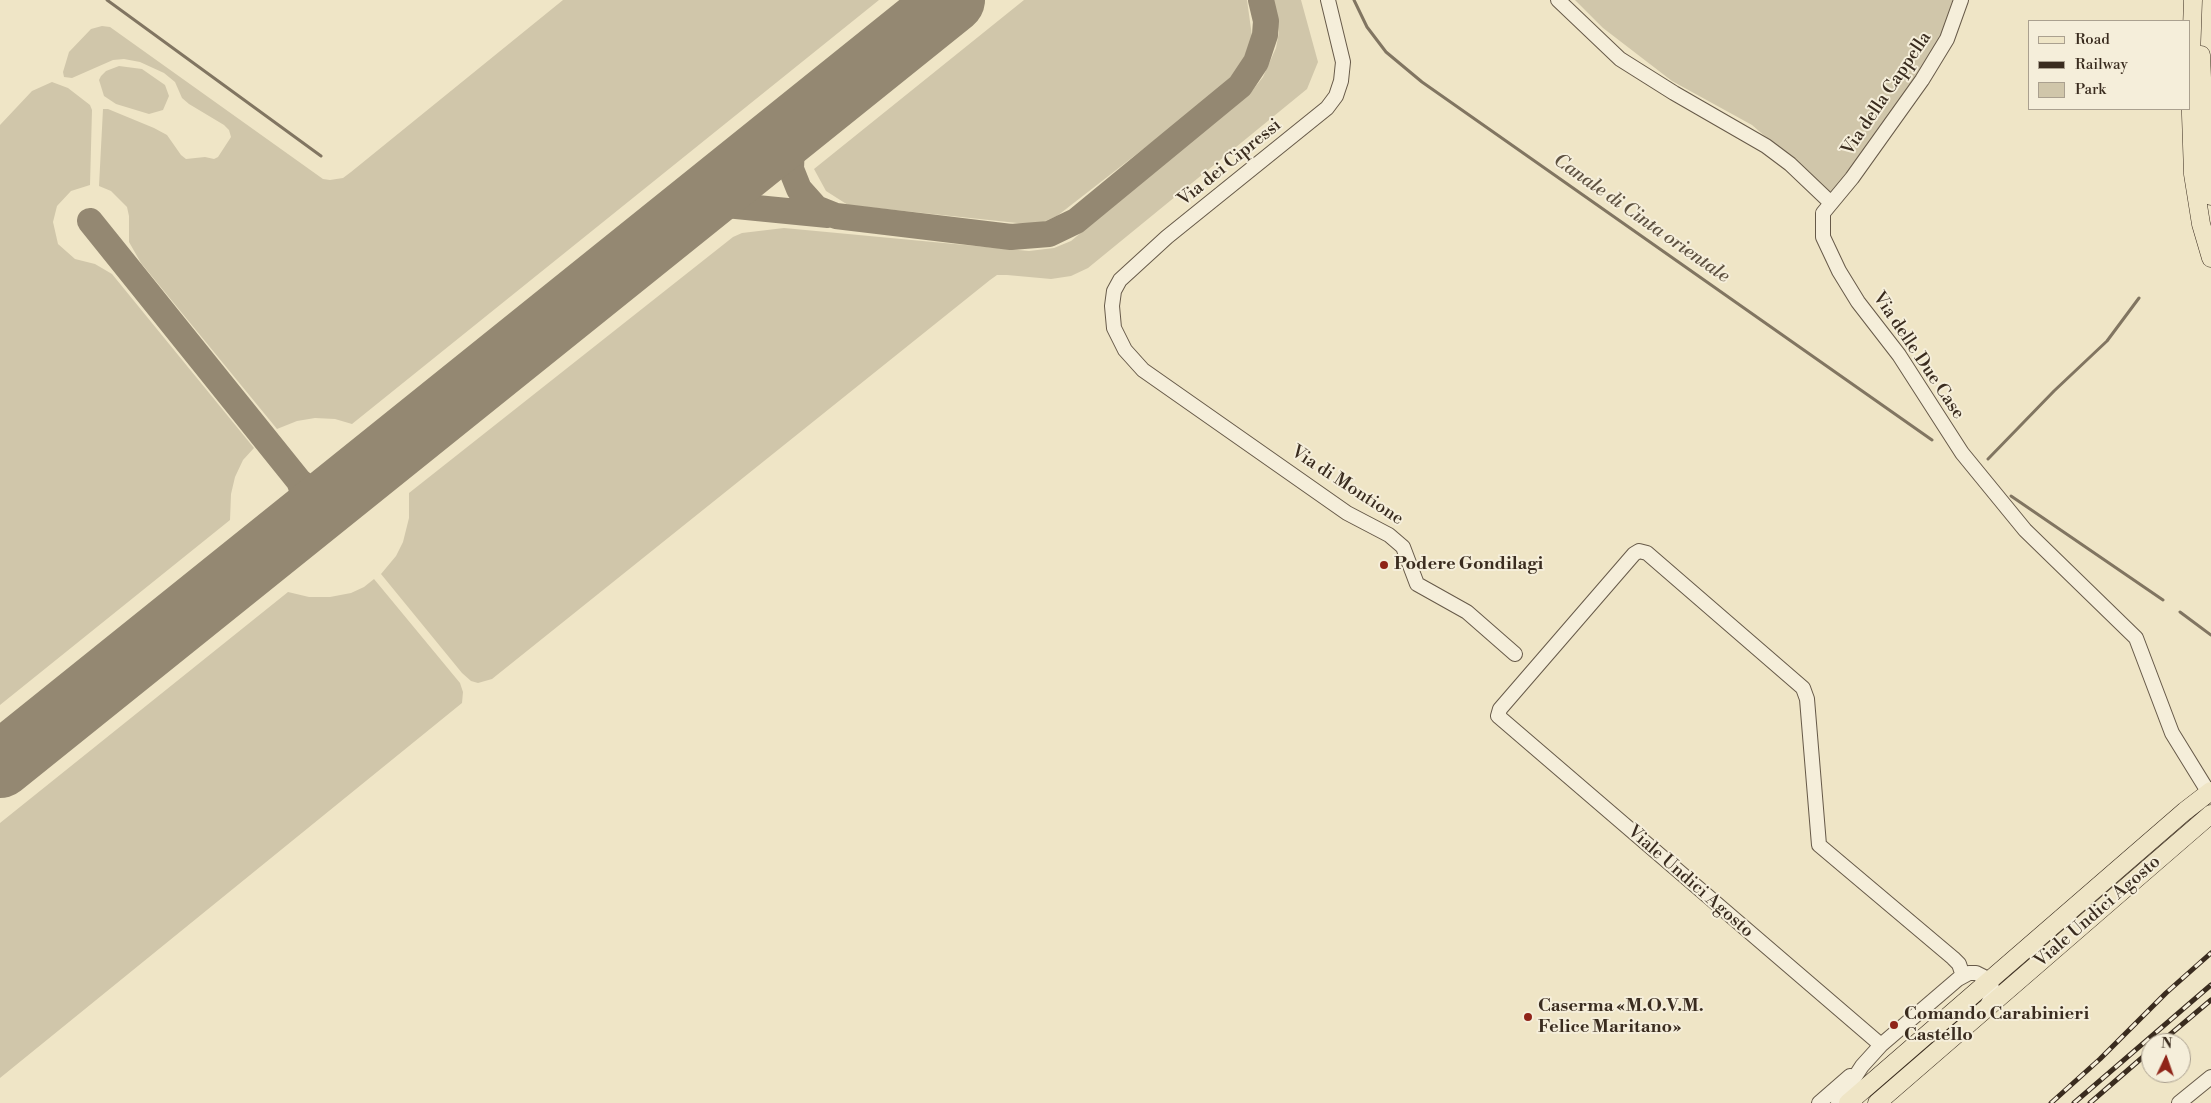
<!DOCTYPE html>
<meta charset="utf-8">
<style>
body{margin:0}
#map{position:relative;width:2211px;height:1103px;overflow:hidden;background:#efe5c6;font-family:"Libre Bodoni",serif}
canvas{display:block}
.legend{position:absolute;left:2028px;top:20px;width:162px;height:90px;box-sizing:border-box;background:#f5eeda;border:1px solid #aaa08f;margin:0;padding:6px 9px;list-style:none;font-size:15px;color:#3a2c1f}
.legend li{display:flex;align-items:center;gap:10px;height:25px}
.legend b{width:25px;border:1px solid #aaa08f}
.north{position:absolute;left:2141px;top:1033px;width:50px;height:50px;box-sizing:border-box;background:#f5eeda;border:1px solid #aaa08f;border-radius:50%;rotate:3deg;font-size:14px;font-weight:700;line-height:20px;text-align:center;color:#3a2c1f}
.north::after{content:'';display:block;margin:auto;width:18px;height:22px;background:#8f2418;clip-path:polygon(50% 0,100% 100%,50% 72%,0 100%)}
</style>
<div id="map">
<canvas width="2211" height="1103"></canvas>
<ul class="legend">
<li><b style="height:6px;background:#efe5c6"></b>Road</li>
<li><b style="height:6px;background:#3a2c1f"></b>Railway</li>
<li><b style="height:14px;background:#d0c6aa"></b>Park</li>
</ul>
<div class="north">N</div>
</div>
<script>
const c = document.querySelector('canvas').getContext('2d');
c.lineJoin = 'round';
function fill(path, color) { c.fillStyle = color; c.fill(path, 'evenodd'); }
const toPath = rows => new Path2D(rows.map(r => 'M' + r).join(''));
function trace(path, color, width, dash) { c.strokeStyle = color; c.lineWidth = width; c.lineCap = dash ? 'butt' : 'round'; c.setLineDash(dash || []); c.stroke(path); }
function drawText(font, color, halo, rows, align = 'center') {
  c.font = font + ' "Libre Bodoni",serif'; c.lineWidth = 4; c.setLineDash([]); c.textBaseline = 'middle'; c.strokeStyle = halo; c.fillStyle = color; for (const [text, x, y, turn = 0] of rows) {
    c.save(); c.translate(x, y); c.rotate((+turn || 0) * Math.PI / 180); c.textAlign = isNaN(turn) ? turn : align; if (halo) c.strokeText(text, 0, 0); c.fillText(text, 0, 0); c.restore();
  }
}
fill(toPath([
 [563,0,879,0,352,424,335,419,315,418,297,421,277,429,141,263,129,242,129,216,127,207,111,191,99,186,103,109,108,109,154,128,167,135,181,155,186,159,205,157,214,159,218,157,231,137,229,130,224,125,189,104,182,98,175,82,164,73,140,62,124,59,113,60,72,78,64,77,63,72,69,52,91,29,102,26,110,27,323,179,330,180,343,178,351,172],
 [1024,0,1247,0,1252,36,1242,64,1223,87,1057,216,1036,225,848,205,826,191,814,169],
 [1273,0,1301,0,1318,62,1307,89,1088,268,1071,276,1051,279,1007,275,997,275,990,280,492,679,478,683,471,681,462,673,381,574,396,556,403,542,409,518,409,493,733,237,742,233,784,228,1029,251,1054,248,1071,241,1252,91,1263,77,1276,48,1279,32],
 [1575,0,1957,0,1943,40,1834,191,1828,191,1752,125,1672,81,1603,28],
 [119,66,142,69,165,85,169,96,163,110,149,114,116,104,104,96,99,80,101,76,106,71],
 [52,82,68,88,90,105,92,110,90,185,71,191,57,206,53,222,58,244,75,259,95,264,112,274,254,448,243,460,235,477,231,494,230,520,0,705,0,125,32,91],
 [374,579,460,683,463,692,462,703,0,1078,0,823,288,592,309,597,330,597,351,593,364,587]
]), '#d0c6aa');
trace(toPath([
 [107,0,321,156],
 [1354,0,1367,27,1386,52,1422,82,1932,440],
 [1988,459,2054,391,2107,341,2139,298],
 [2011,496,2163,600],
 [2180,612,2211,635]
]), '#817561', 3);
trace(toPath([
 [803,119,792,143,791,169,799,189,816,208,836,216,1011,237,1049,234,1076,221,1240,86,1256,62,1265,35,1266,21,1261,0],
 [90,221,299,481],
 [657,237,696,213,726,205,828,215],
 [298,526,306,500,299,481,309,489,318,492,326,492,347,486]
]), '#948872', 26);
trace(toPath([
 [0,765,952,0]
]), '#948872', 66);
const minor = toPath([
 [1328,0,1343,62,1341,81,1336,96,1327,108,1167,237,1120,280,1114,291,1112,306,1114,328,1125,350,1143,370,1347,513,1389,535,1403,547,1417,584,1467,612,1515,654],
 [1558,0,1620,59,1674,93,1766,146,1790,164,1831,203],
 [1961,0,1947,39,1922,80,1852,178,1823,213,1823,237,1839,271,1858,302,1899,355,1962,453,2025,530,2136,638,2172,733,2209,793],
 [1881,1045,1498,716,1500,709,1634,554,1639,551,1647,553,1803,688,1807,699,1819,845,1953,958,1959,964,1963,976],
 [1819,1103,1850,1076],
 [1838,1103,1862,1066,1881,1045,1958,979,1969,973,1976,973,1990,980,1993,992,1986,1008],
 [2179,1103,2211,1077]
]);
const major = toPath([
 [2193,0,2190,85,2193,174,2201,224,2211,258],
 [2201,55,2205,145,2211,196],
 [1848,1103,2185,811,2211,791],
 [1877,1103,2211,814]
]);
trace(minor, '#675a49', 16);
trace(major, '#3a2c1f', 19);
trace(minor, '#f5eeda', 14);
trace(major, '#efe5c6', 18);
const rail = toPath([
 [2160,1043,2211,1000],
 [2051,1103,2100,1059,2166,993,2211,953],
 [2074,1103,2211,985],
 [2090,1103,2151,1050]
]);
trace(rail, '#3a2c1f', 5);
trace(rail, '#f5eeda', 3, [9]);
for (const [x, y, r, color] of [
 [1384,565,5,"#8f2418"],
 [1528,1017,5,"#8f2418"],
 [1894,1025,5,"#8f2418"]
]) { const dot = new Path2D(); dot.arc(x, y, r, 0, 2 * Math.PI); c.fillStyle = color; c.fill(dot); trace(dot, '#f5eeda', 2); }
drawText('18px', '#3a2c1f', '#f5eeda', [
 ["Via della Cappella",1887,94,-56],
 ["Via dei Cipressi",1230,163,-39],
 ["Via delle Due Case",1918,356,56],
 ["Via di Montione",1347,486,33],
 ["Viale Undici Agosto",1690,882,41],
 ["Viale Undici Agosto",2098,912,-41]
]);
drawText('bold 18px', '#3a2c1f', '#f5eeda', [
 ["Podere Gondilagi",1394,565],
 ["Caserma «M.O.V.M.",1538,1007],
 ["Felice Maritano»",1538,1028],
 ["Comando Carabinieri",1904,1015],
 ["Castello",1904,1036]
], 'left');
drawText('italic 19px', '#5e5140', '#f5eeda', [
 ["Canale di Cinta orientale",1641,219,35]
]);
</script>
